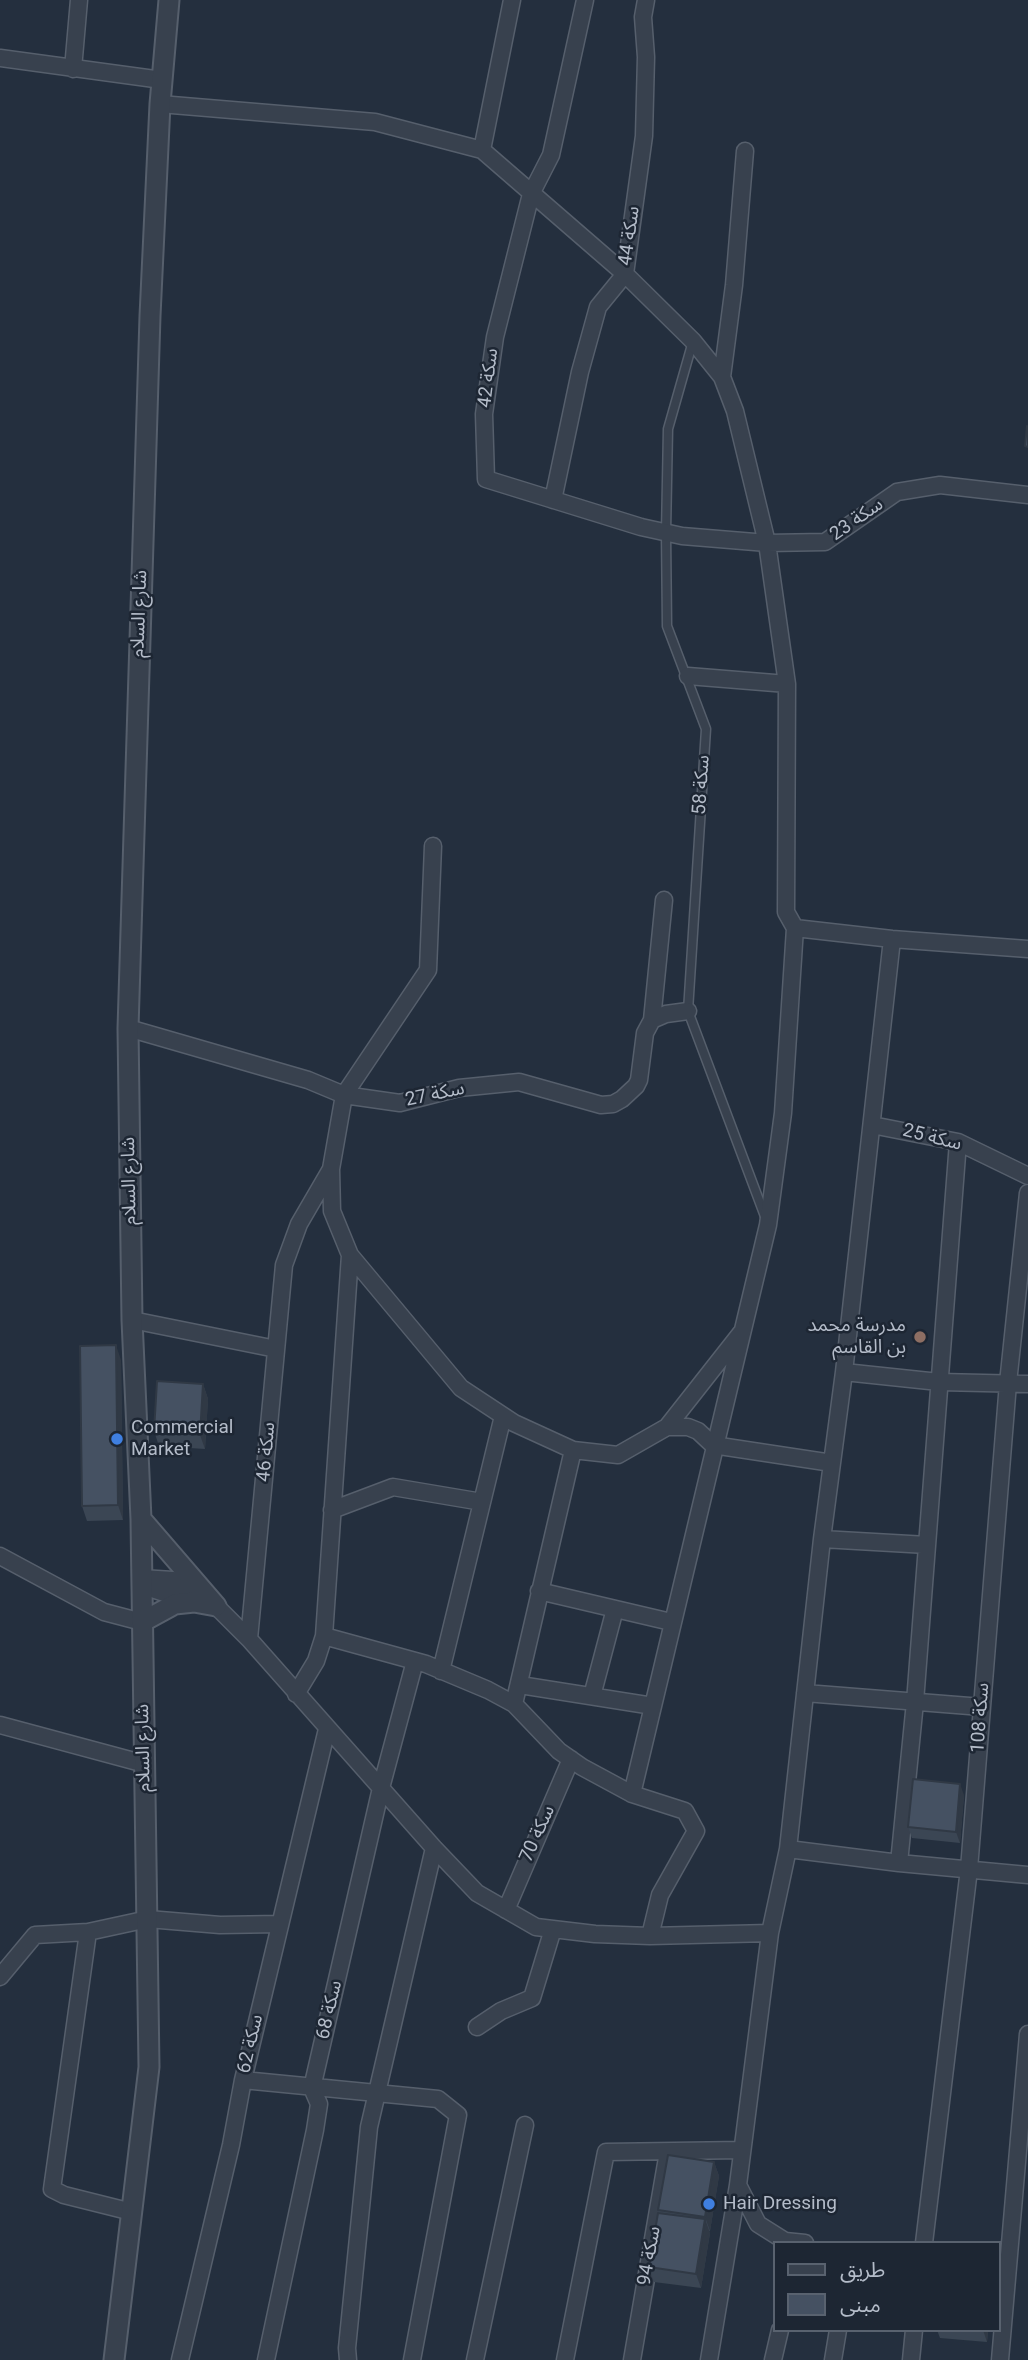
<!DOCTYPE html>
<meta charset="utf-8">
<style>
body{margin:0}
#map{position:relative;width:1028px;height:2360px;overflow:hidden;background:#242f3e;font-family:Roboto,"Noto Sans Arabic",sans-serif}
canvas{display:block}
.legend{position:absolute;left:773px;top:2241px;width:228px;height:91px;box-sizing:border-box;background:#1d2633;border:2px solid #59626f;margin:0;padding:9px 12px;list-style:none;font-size:21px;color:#b4bcc9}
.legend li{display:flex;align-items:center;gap:14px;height:35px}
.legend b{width:35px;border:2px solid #59626f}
</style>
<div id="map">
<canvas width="1028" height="2360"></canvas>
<ul class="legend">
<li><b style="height:9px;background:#38414e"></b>طريق</li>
<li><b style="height:19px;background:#455162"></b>مبنى</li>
</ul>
</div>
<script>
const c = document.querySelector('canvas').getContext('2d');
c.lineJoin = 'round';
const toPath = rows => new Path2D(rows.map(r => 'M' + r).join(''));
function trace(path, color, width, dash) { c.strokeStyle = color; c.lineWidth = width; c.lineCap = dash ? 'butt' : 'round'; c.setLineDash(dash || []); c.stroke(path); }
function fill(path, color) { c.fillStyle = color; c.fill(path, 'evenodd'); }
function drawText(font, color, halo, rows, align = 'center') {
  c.font = font + ' Roboto,"Noto Sans Arabic",sans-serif'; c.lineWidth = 5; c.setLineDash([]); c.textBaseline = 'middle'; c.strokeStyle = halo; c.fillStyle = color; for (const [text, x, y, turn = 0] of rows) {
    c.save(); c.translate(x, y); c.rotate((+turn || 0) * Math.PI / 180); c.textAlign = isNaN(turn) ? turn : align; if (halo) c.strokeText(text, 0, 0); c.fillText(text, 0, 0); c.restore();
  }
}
const service = toPath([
 [693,341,668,429,666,533,667,626,706,729,688,1011,766,1219]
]);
const minor = toPath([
 [585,0,551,155,531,194,495,337,484,414,486,479,641,527,682,536,767,543,825,542,897,492,940,485,1028,495],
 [0,58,162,80],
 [73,69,79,0],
 [160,104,375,122,482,150,625,274,693,341,722,377,735,411,767,543,787,684,786,912,795,928,892,939,1028,949],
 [482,150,512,0],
 [722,377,734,285,745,151],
 [553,500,580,372,598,307,625,274,644,136,646,57,643,17,646,0],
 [688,676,787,684],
 [433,846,428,970,344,1095,331,1169,332,1211,350,1255,461,1388,514,1423,573,1450,618,1455,667,1427,741,1333],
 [652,1020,664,900],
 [128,1028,308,1080,344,1095,400,1103,459,1088,519,1082,601,1105,613,1104,622,1099,636,1086,639,1080,645,1033,652,1020,666,1014,688,1011],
 [872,1125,958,1142,1028,1176],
 [132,1320,276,1349],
 [844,1372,939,1382,1028,1384],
 [667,1427,688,1427,698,1431,713,1445,832,1463],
 [332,1510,393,1487,482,1502],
 [822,1539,927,1545],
 [0,1556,104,1612,142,1622],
 [141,1578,173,1580,193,1588,216,1606,249,1639,434,1848,477,1893,536,1927,595,1934,650,1936,770,1933],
 [141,1578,155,1590,188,1601],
 [539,1591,671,1622],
 [324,1636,426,1664,488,1690,514,1704,559,1751,582,1767,632,1794,685,1811,696,1831,660,1895,650,1936],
 [249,1639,284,1265,299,1224,331,1169],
 [441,1671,503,1416],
 [520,1685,653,1706],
 [805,1693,982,1707],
 [296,1694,316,1661,324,1636,350,1255],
 [592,1696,615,1609],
 [514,1704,573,1450],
 [0,1725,145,1764],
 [632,1794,768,1225,783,1113,795,928],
 [788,1849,899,1863,1028,1875],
 [899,1863,915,1702,958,1142],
 [506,1910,571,1759],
 [88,1932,52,2189,64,2195,132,2212],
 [0,1977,35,1935,88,1932,148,1919,220,1925,279,1924],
 [477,2027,501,2011,532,1998,553,1929],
 [243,2080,438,2099,458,2115,412,2360],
 [738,2185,758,2224,785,2241,805,2243],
 [924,2243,969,1869,1008,1383,1028,1193],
 [180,2360,231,2145,243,2080,327,1729],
 [266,2360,315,2130,319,2104,312,2088,381,1788,415,1661],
 [348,2360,347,2348,369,2127,434,1848],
 [475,2360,525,2125],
 [565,2360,606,2152,742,2150],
 [632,2360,668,2152],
 [709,2360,738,2185,770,1933,788,1849,822,1539,844,1372,892,939],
 [773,2360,780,2330],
 [833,2360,838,2330],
 [911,2360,914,2330],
 [1000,2360,1028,2034]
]);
const tertiary = toPath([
 [141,1519,216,1606],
 [142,1622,175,1604,194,1602,216,1606],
 [114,2360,149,2067,141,1519,132,1320,128,1028,150,316,160,104,169,0]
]);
trace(service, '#565f6c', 11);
trace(minor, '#565f6c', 19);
trace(tertiary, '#565f6c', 23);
trace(service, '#38414e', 8);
trace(minor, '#38414e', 16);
trace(tertiary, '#38414e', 19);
fill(toPath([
 [121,1360,123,1520,87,1521,82,1506],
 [203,1384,208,1399,205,1449,159,1446,154,1431],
 [964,1795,960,1843,912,1838,908,1827],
 [714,2162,719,2176,710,2231,709,2231,710,2233,701,2288,654,2282,649,2267,659,2213,658,2210],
 [937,2330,988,2330,987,2342,940,2338]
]), '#3b4654');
fill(toPath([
 [116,1345,121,1360,123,1520,118,1505],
 [203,1384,208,1399,205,1449,200,1435],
 [960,1784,964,1795,960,1843,956,1832],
 [714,2162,719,2176,710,2231,705,2217],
 [705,2219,710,2233,701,2288,696,2274],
 [983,2330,988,2330,987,2342]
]), '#303945');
const building = toPath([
 [1027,426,1028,427,1028,447,1025,446,1027,426],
 [116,1345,118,1505,82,1506,80,1346,116,1345],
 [157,1381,203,1384,200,1435,154,1431,157,1381],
 [913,1779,960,1784,956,1832,908,1827,913,1779],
 [668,2155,714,2162,705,2217,658,2210,668,2155],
 [658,2213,705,2219,696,2274,649,2267,658,2213]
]);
fill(building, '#455162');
trace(building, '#303945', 2);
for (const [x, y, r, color] of [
 [920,1337,7,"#8d6e63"],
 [117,1439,7,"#3f7fe0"],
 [709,2204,7,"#3f7fe0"]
]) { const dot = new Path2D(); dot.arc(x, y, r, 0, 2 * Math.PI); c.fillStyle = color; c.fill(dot); trace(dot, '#1d2633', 2.5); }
drawText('19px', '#b4bcc9', '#1d2633', [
 ["سكة 44",630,236,-82],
 ["سكة 42",489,378,-83],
 ["سكة 23",857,520,-35],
 ["شارع السلام",140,614,-88],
 ["سكة 58",702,785,-86],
 ["سكة 27",435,1095,-12],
 ["سكة 25",932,1138,14],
 ["شارع السلام",130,1181,-91],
 ["سكة 46",267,1452,-85],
 ["سكة 108",981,1718,-86],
 ["شارع السلام",144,1748,-91],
 ["سكة 70",538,1834,-66],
 ["سكة 68",330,2010,-77],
 ["سكة 62",251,2044,-77],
 ["سكة 94",650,2256,-80]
]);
drawText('19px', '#b4bcc9', '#1d2633', [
 ["مدرسة محمد",906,1326,"right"],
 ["بن القاسم",906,1348,"right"],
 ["Commercial",131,1428],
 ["Market",131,1450],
 ["Hair Dressing",723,2204]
], 'left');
</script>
